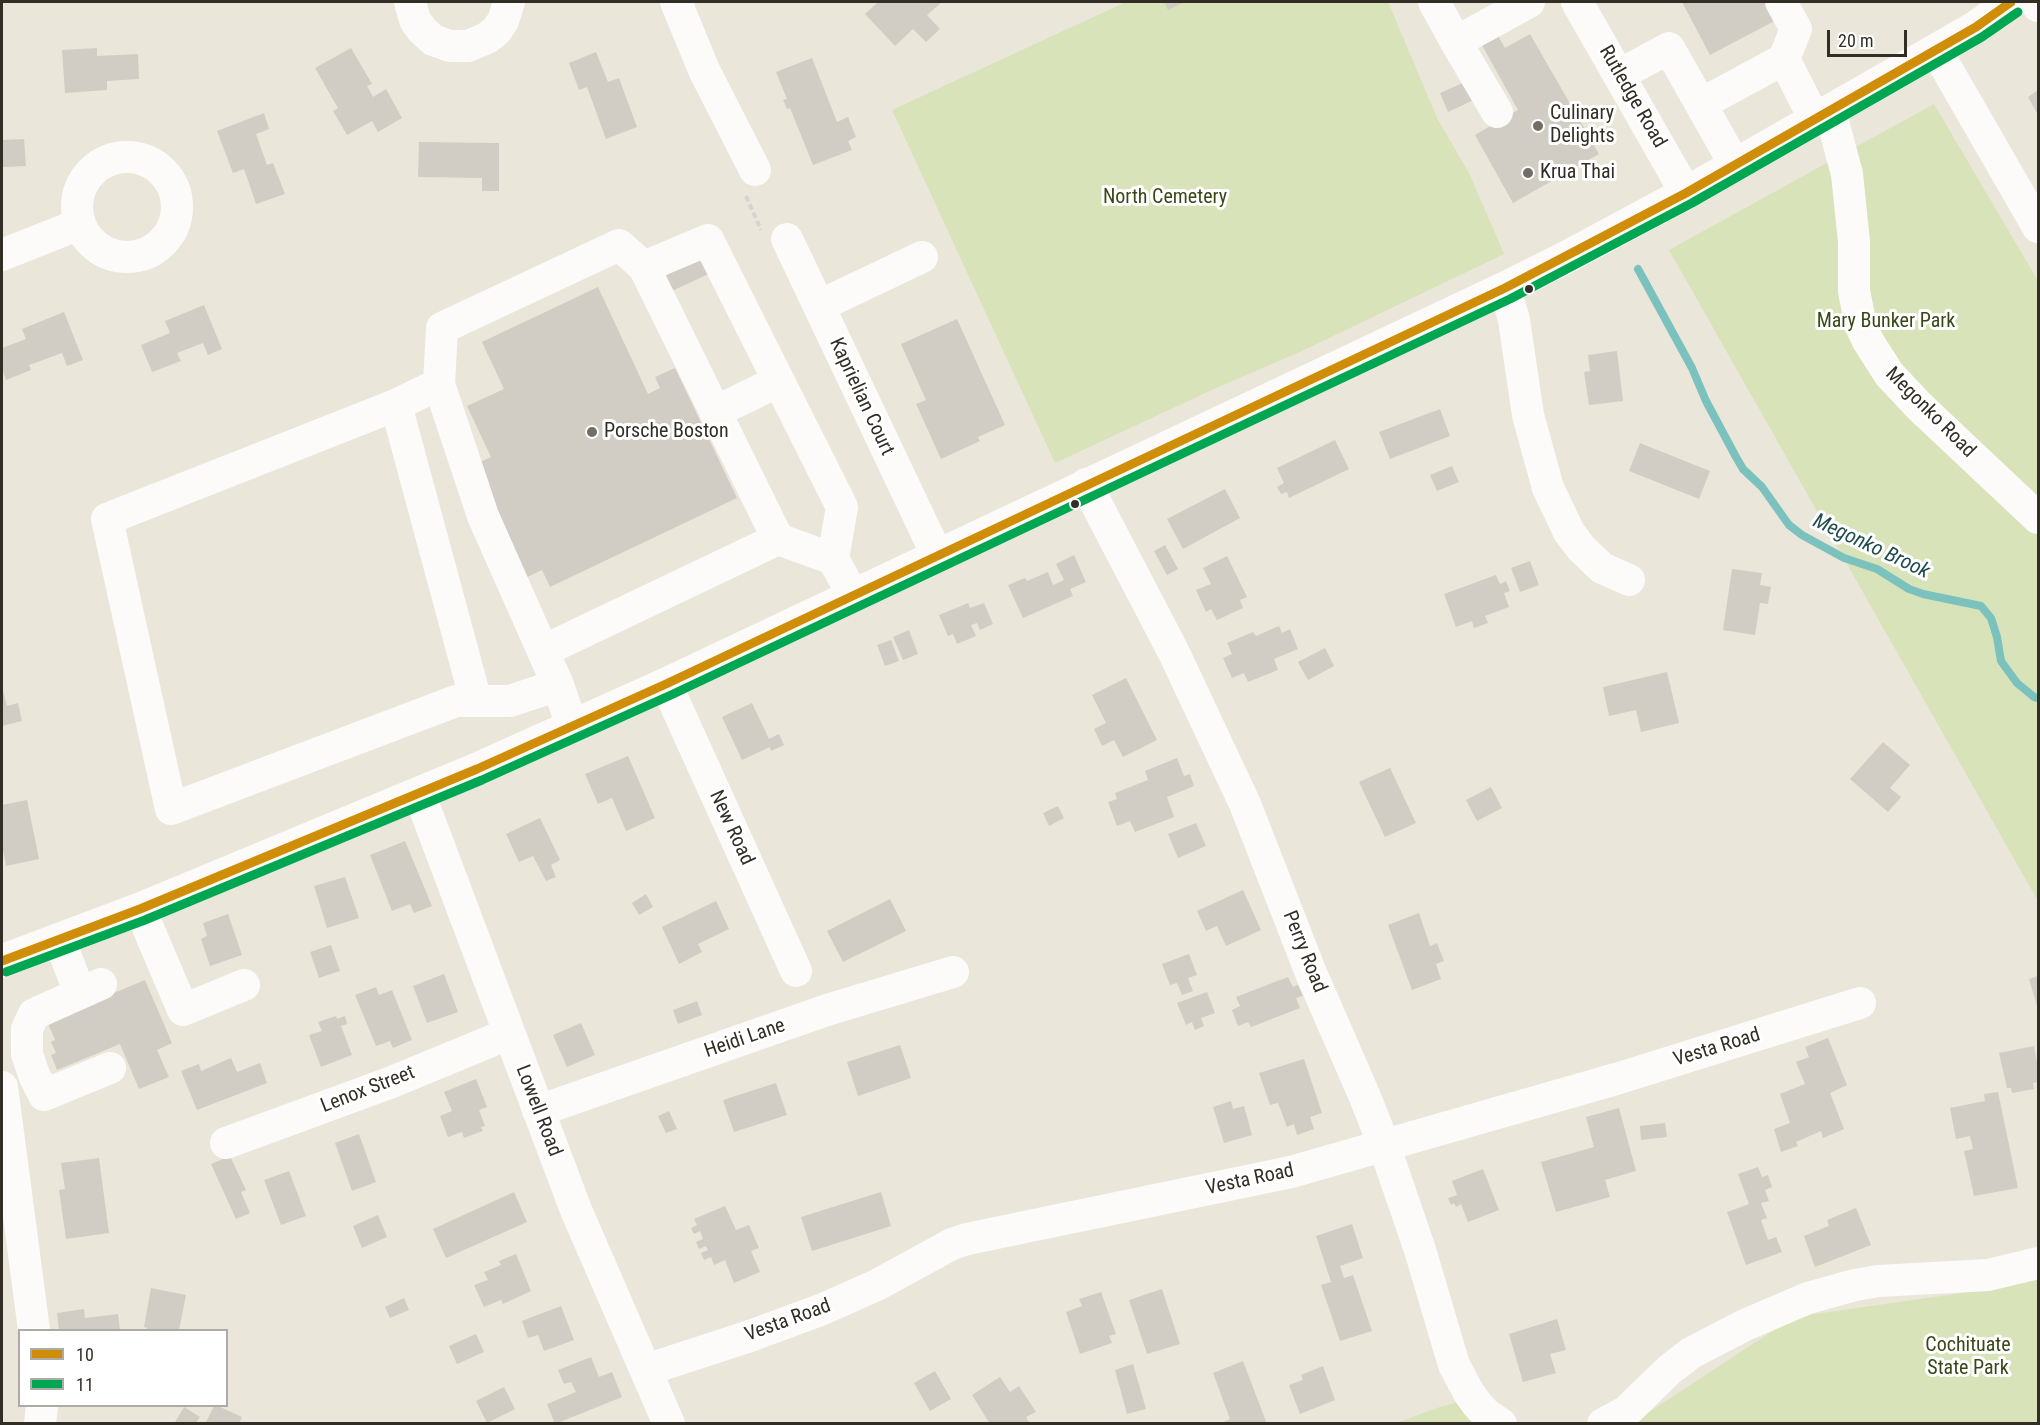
<!DOCTYPE html>
<style>
body{margin:0}
#map{position:relative;width:2040px;height:1425px;overflow:hidden;background:#eae6d9;font-family:"Roboto Condensed",sans-serif}
canvas{display:block}
.frame{position:absolute;inset:0;border:3px solid #322e26;pointer-events:none}
.legend{position:absolute;left:18px;top:1329px;width:210px;height:78px;box-sizing:border-box;background:#fff;border:2px solid #adaba8;margin:0;padding:8px 10px;list-style:none;font-size:18px;color:#322e26}
.legend li{display:flex;align-items:center;gap:12px;height:30px}
.legend b{width:30px;border:2px solid #adaba8}
.scale{position:absolute;left:1827px;top:30px;width:80px;height:27px;box-sizing:border-box;border:3px solid #322e26;border-top:0;padding-left:8px;font-size:18px;line-height:21px;white-space:nowrap;color:#322e26;-webkit-text-stroke:4px #fff;paint-order:stroke}
</style>
<div id="map">
<canvas width="2040" height="1425"></canvas>
<div class="frame"></div>
<ul class="legend">
<li><b style="height:8px;background:#d08e08"></b>10</li>
<li><b style="height:8px;background:#00a651"></b>11</li>
</ul>
<div class="scale">20 m</div>
</div>
<script>
const c = document.querySelector('canvas').getContext('2d');
c.lineJoin = 'round';
function fill(path, color) { c.fillStyle = color; c.fill(path, 'evenodd'); }
const toPath = rows => new Path2D(rows.map(r => 'M' + r).join(''));
function trace(path, color, width, dash) { c.strokeStyle = color; c.lineWidth = width; c.lineCap = dash ? 'butt' : 'round'; c.setLineDash(dash || []); c.stroke(path); }
function drawText(font, color, halo, rows, align = 'center') {
  c.font = font + ' "Roboto Condensed",sans-serif'; c.lineWidth = 6; c.setLineDash([]); c.textBaseline = 'middle'; c.strokeStyle = halo; c.fillStyle = color; for (const [text, x, y, turn = 0] of rows) {
    c.save(); c.translate(x, y); c.rotate((+turn || 0) * Math.PI / 180); c.textAlign = isNaN(turn) ? turn : align; if (halo) c.strokeText(text, 0, 0); c.fillText(text, 0, 0); c.restore();
  }
}
fill(toPath([
 [1126,2,1388,2,1438,120,1469,173,1504,254,1302,351,1216,388,1055,463,892,110],
 [1934,104,2038,281,2038,901,1669,250],
 [2038,1279,2038,1423,1631,1424,1794,1317,2004,1287],
 [1458,1402,1480,1424,1394,1424,1437,1408]
]), '#d8e3b9');
trace(toPath([
 [1638,269,1692,368,1706,401,1736,457,1743,469,1762,487,1789,525,1802,535,1844,558,1877,569,1909,589,1923,594,1981,606,1991,618,1997,637,2001,661,2017,683,2034,697,2038,698]
]), '#7bc1bd', 8);
fill(toPath([
 [878,2,942,2,927,15,940,29,926,42,913,29,895,46,865,14],
 [1164,2,1185,2,1168,10],
 [1682,2,1771,2,1780,18,1710,55],
 [1494,29,1505,48,1530,34,1599,154,1513,203,1475,135,1518,110,1478,38],
 [97,48,97,56,138,54,139,79,107,81,107,90,65,93,62,50],
 [351,48,372,84,367,86,373,97,386,89,402,118,378,132,372,121,347,135,333,111,338,108,315,68],
 [596,52,608,82,619,78,637,127,606,139,587,87,579,90,569,63],
 [812,58,837,122,848,117,856,137,848,141,852,150,813,165,790,108,787,109,783,100,787,99,776,72],
 [1469,80,1478,98,1448,112,1440,93],
 [2038,90,2038,115,2028,97],
 [264,113,269,129,256,134,267,165,273,163,285,194,256,204,244,169,233,173,217,131],
 [24,139,26,166,2,167,2,140],
 [419,142,499,143,499,191,482,191,482,178,418,177],
 [707,253,715,271,672,291,663,273],
 [598,287,648,394,660,388,655,377,675,368,737,498,550,587,542,570,525,578,472,466,491,457,467,406,504,389,482,342],
 [204,305,222,349,208,355,203,343,177,353,181,361,152,372,141,345,170,333,165,321],
 [64,312,83,360,67,366,62,353,29,365,31,370,6,380,2,367,2,348,26,339,22,329],
 [957,319,1005,425,978,437,980,441,941,459,916,404,926,400,901,344],
 [1617,351,1623,401,1589,405,1584,372,1590,371,1588,355],
 [1440,409,1450,436,1390,459,1379,432],
 [1335,440,1349,469,1289,498,1287,492,1281,494,1277,487,1284,483,1277,468],
 [1640,443,1710,471,1699,499,1629,471],
 [1452,466,1459,482,1437,491,1430,475],
 [1225,489,1240,518,1183,549,1167,519],
 [1165,545,1178,569,1167,575,1154,551],
 [1074,555,1086,582,1070,589,1073,596,1023,618,1008,585,1025,578,1027,581,1048,572,1053,585,1064,580,1056,564],
 [1227,556,1247,597,1240,600,1243,608,1217,620,1211,609,1206,612,1196,590,1211,584,1203,568],
 [1530,561,1539,585,1520,592,1511,568],
 [1732,569,1762,573,1760,585,1771,587,1768,604,1760,603,1755,635,1723,630],
 [1496,575,1500,584,1506,581,1510,591,1504,593,1509,607,1485,616,1488,623,1474,628,1472,621,1456,627,1444,594],
 [968,603,970,608,984,603,993,624,980,630,977,623,971,625,976,636,957,644,953,634,948,636,939,615],
 [1279,626,1282,633,1290,629,1298,649,1274,659,1278,670,1248,682,1244,673,1232,678,1223,658,1232,654,1227,643,1253,632,1256,636],
 [909,630,918,654,903,660,893,637],
 [891,640,899,661,885,666,877,645],
 [1325,648,1334,666,1308,680,1298,662],
 [1667,672,1679,723,1641,732,1636,710,1609,716,1603,687],
 [1126,678,1157,740,1123,757,1114,740,1102,746,1094,729,1106,723,1092,695],
 [2,687,7,706,18,703,22,721,2,726],
 [752,703,769,739,779,734,784,745,771,751,770,747,742,760,722,717],
 [1883,742,1910,765,1890,788,1901,797,1888,812,1850,779],
 [628,756,655,818,626,831,612,798,598,804,585,774],
 [1177,758,1184,776,1190,774,1194,786,1167,797,1174,817,1135,832,1130,821,1117,826,1108,802,1117,799,1115,793,1148,780,1145,771],
 [1390,768,1416,823,1385,837,1359,782],
 [1491,787,1502,808,1477,821,1466,800],
 [27,800,39,859,6,866,2,845,2,805],
 [1058,806,1064,818,1049,826,1043,813],
 [540,818,560,860,551,865,556,877,546,881,533,856,519,862,506,834],
 [1196,823,1206,846,1178,858,1168,834],
 [405,841,432,906,414,913,410,904,392,911,370,855],
 [345,877,359,918,327,928,314,886],
 [1243,890,1261,930,1226,946,1217,926,1206,931,1197,911],
 [646,894,653,907,639,915,632,903],
 [890,899,906,931,843,962,827,931],
 [716,901,729,929,698,944,702,952,679,964,662,927],
 [1419,913,1430,946,1437,943,1444,961,1436,964,1441,979,1412,990,1388,925],
 [228,914,242,955,210,966,201,939,207,936,203,923],
 [331,945,340,971,319,978,310,952],
 [1189,954,1197,975,1188,978,1193,991,1182,995,1177,983,1170,985,1162,964],
 [444,974,458,1012,427,1023,413,986],
 [2038,976,2038,1006,2037,1006,2029,979],
 [1288,977,1293,987,1298,985,1303,996,1296,998,1300,1008,1251,1027,1248,1022,1238,1026,1232,1010,1240,1006,1236,997],
 [145,980,172,1043,157,1050,169,1077,139,1089,120,1044,57,1070,51,1055,56,1053,51,1042,55,1040,47,1021],
 [376,987,379,995,392,990,412,1040,393,1048,390,1041,376,1046,355,995],
 [1207,992,1215,1013,1201,1018,1204,1026,1195,1030,1192,1022,1186,1025,1177,1003],
 [697,1001,702,1015,678,1024,673,1010],
 [336,1016,337,1019,345,1016,347,1024,341,1026,352,1055,321,1067,309,1035,322,1031,318,1022],
 [581,1023,595,1055,567,1067,553,1035],
 [1828,1038,1847,1085,1830,1093,1844,1129,1823,1138,1821,1131,1796,1142,1798,1146,1781,1152,1774,1129,1790,1123,1780,1094,1805,1084,1796,1062,1809,1057,1805,1047],
 [900,1045,911,1078,858,1096,847,1062],
 [2034,1046,2038,1069,2038,1082,2033,1083,2034,1089,2012,1093,2011,1088,2007,1088,1999,1053],
 [231,1058,237,1072,260,1063,267,1083,197,1110,181,1071,199,1064,201,1071],
 [1304,1059,1322,1113,1310,1117,1314,1129,1297,1135,1294,1124,1287,1127,1278,1103,1270,1105,1259,1073],
 [476,1079,487,1107,479,1110,485,1126,481,1127,483,1131,464,1138,462,1132,448,1137,440,1116,452,1111,444,1092],
 [776,1083,787,1115,734,1132,723,1100],
 [1998,1092,2018,1188,1974,1196,1964,1151,1973,1149,1970,1136,1956,1139,1950,1108,1985,1101,1984,1094],
 [1231,1101,1233,1109,1244,1106,1252,1135,1224,1143,1213,1107],
 [1619,1108,1636,1171,1605,1180,1610,1197,1556,1212,1541,1162,1594,1147,1586,1117],
 [669,1111,677,1129,666,1133,658,1116],
 [1665,1123,1667,1137,1641,1140,1640,1126],
 [359,1134,376,1182,352,1191,335,1143],
 [230,1156,246,1190,241,1192,250,1213,236,1219,211,1164],
 [99,1158,109,1233,66,1239,59,1190,65,1189,61,1163],
 [1758,1167,1762,1177,1768,1175,1772,1187,1765,1190,1769,1201,1761,1203,1767,1218,1761,1220,1768,1240,1776,1237,1782,1252,1746,1265,1727,1212,1749,1204,1738,1174],
 [1483,1169,1499,1210,1468,1222,1461,1204,1456,1207,1454,1203,1451,1205,1448,1198,1457,1195,1452,1181],
 [289,1171,306,1216,281,1225,264,1180],
 [514,1192,527,1222,446,1258,433,1229],
 [881,1192,891,1226,812,1251,801,1217],
 [725,1206,736,1230,749,1225,759,1248,751,1251,760,1272,734,1283,725,1260,714,1265,711,1257,704,1260,701,1253,708,1250,706,1246,699,1249,696,1242,703,1239,700,1231,694,1234,691,1228,697,1225,694,1219],
 [1856,1208,1871,1245,1815,1267,1804,1236,1829,1226,1827,1220],
 [378,1215,387,1237,362,1248,353,1226],
 [1352,1224,1363,1258,1340,1266,1344,1278,1353,1275,1372,1331,1340,1341,1321,1285,1331,1282,1316,1236],
 [516,1254,531,1291,503,1304,501,1300,484,1307,474,1285,488,1280,484,1272,501,1265,499,1261],
 [151,1288,186,1295,179,1330,147,1330,147,1328,144,1327],
 [1162,1289,1180,1344,1147,1354,1129,1300],
 [1101,1292,1116,1334,1109,1336,1112,1343,1080,1354,1066,1312,1082,1306,1079,1299],
 [404,1298,409,1310,390,1318,385,1307],
 [561,1306,574,1340,544,1351,538,1335,528,1338,522,1321],
 [84,1309,85,1318,118,1314,120,1330,59,1330,57,1313],
 [1557,1319,1566,1350,1550,1354,1556,1373,1523,1382,1509,1334],
 [476,1334,484,1352,457,1364,449,1346],
 [591,1357,599,1377,612,1372,622,1397,555,1424,547,1404,576,1392,571,1382,564,1384,558,1370],
 [1243,1361,1267,1424,1219,1424,1230,1419,1213,1373],
 [1133,1364,1146,1409,1127,1414,1115,1370],
 [1323,1366,1335,1400,1300,1414,1289,1385,1303,1380,1301,1375],
 [935,1371,951,1399,930,1411,914,1383],
 [1000,1377,1010,1392,1019,1386,1036,1412,1026,1417,1030,1424,990,1424,972,1395],
 [504,1387,515,1409,487,1423,476,1401],
 [214,1406,218,1406,242,1417,239,1424,205,1424],
 [184,1407,200,1417,195,1424,174,1424]
]), '#d2cdc4');
trace(toPath([
 [746,196,761,230]
]), '#d6d5d1', 4, [6, 3]);
trace(toPath([
 [410,2,415,20,422,30,433,40,450,46,468,46,487,38,496,31,503,21,509,2],
 [676,2,704,70,755,170],
 [1434,2,1456,42],
 [1577,2,1686,193],
 [1781,2,1796,29,1784,59],
 [2036,2,2038,6],
 [1936,50,2038,227],
 [1619,75,1669,48,1735,165],
 [1701,104,1784,59,1815,120],
 [1830,111,1847,174,1854,242,1854,291,1861,326,1868,341,1889,374,1919,406,2038,518],
 [1497,112,1456,42,1529,2],
 '77 207a50 50 0 1 1 100 0a50 50 0 1 1-100 0Z',
 [787,239,937,555],
 [2,255,80,224],
 [1505,288,1514,320,1528,415,1548,488,1569,532,1581,548,1602,568,1629,580],
 [819,306,922,257],
 [439,384,442,328,619,245,644,267],
 [396,405,439,384,483,516,558,685],
 [715,412,779,381],
 [1086,484,1174,653,1245,804,1311,973,1365,1097,1384,1145,1420,1250,1454,1365,1469,1393,1477,1404,1486,1414,1501,1424],
 [778,539,644,267,708,240,842,507,833,559],
 [543,651,778,539,833,559,853,595],
 [666,684,796,971],
 [476,701,396,405,107,519,171,809,456,701,510,701,558,685,572,726],
 [419,793,576,1210,669,1424],
 [140,909,183,1010,244,985],
 [59,939,80,993],
 [101,984,34,1014,27,1029,27,1054,34,1075,44,1095,110,1068],
 [2,1087,34,1330],
 [538,1111,827,1010,953,972],
 [226,1143,392,1082,508,1034],
 [646,1370,750,1336,823,1309,877,1285,952,1244,967,1239,1291,1172,1616,1079,1860,1003],
 [40,1424,42,1406],
 [1603,1424,1627,1411,1669,1370,1691,1353,1745,1325,1808,1298,1855,1285,1878,1281,1988,1275,2038,1263]
]), '#fcfbf9', 32);
trace(toPath([
 [2,961,140,909,477,769,666,684,1505,288,1565,258,1686,193,1936,50,1976,27,2011,2]
]), '#fcfbf9', 33);
trace(toPath([
 [2,961,140,909,477,769,666,684,1505,288,1686,193,1976,27,2011,2]
]), '#d08e08', 9);
trace(toPath([
 [6,972,145,920,482,780,671,695,1510,299,1692,203,1982,37,2018,12]
]), '#00a651', 9);
for (const [x, y, r, color] of [
 [1538,126,6,"#726e65"],
 [1528,173,6,"#726e65"],
 [1529,289,5,"#322e26"],
 [592,432,6,"#726e65"],
 [1075,504,5,"#322e26"]
]) { const dot = new Path2D(); dot.arc(x, y, r, 0, 2 * Math.PI); c.fillStyle = color; c.fill(dot); trace(dot, '#fff', 2); }
drawText('20px', '#322e26', '#fff', [
 ["Rutledge Road",1632,97,60],
 ["Kaprielian Court",861,397,65],
 ["Megonko Road",1930,413,45],
 ["New Road",731,828,65],
 ["Perry Road",1304,952,68],
 ["Heidi Lane",745,1039,-19],
 ["Vesta Road",1717,1048,-17],
 ["Lenox Street",368,1090,-21],
 ["Lowell Road",538,1111,69],
 ["Vesta Road",1250,1180,-12],
 ["Vesta Road",788,1321,-20]
]);
drawText('20px', '#322e26', '#fff', [
 ["Culinary",1550,114],
 ["Delights",1550,137],
 ["Krua Thai",1540,173],
 ["Porsche Boston",604,432]
], 'left');
drawText('20px', '#394817', '#fff', [
 ["North Cemetery",1165,198],
 ["Mary Bunker Park",1886,322],
 ["Cochituate",1968,1346],
 ["State Park",1968,1369]
]);
drawText('italic 21px', '#1f4c4d', '#fff', [
 ["Megonko Brook",1871,547,25]
]);
</script>
